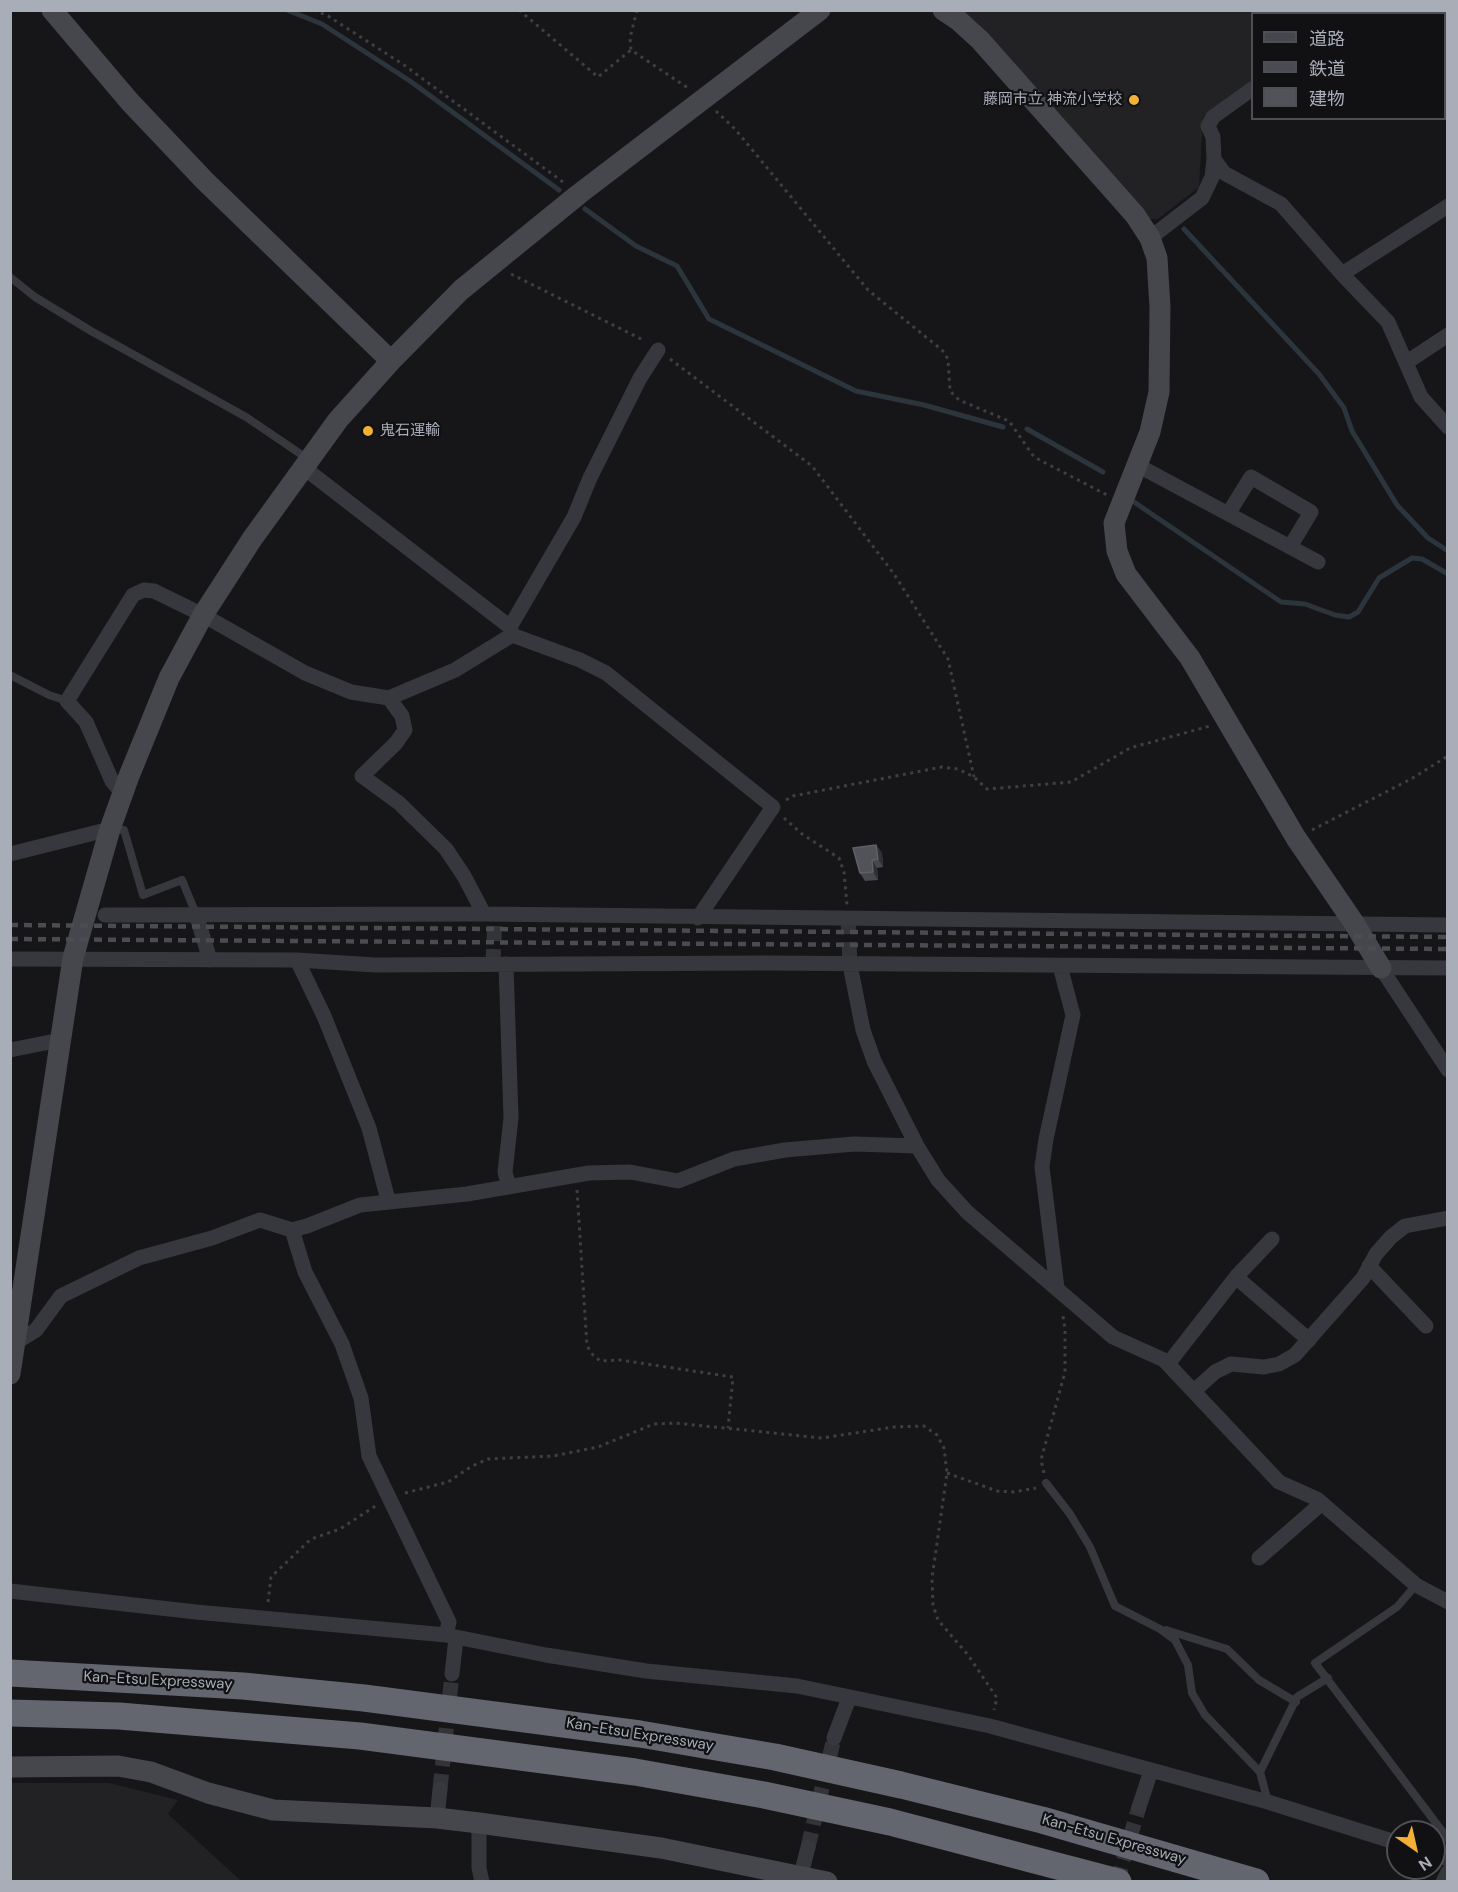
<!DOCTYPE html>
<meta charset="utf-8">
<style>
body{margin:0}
#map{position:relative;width:1458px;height:1892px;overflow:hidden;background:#161618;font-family:"DM Sans","Noto Sans JP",sans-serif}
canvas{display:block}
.frame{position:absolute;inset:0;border:12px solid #a8adb8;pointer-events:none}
.legend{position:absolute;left:1251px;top:12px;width:195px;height:108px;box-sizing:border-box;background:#111113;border:2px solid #4d4f55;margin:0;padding:8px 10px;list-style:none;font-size:18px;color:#a8adb8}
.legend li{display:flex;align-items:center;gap:12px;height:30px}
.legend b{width:30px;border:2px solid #4d4f55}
.north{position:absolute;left:1386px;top:1820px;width:60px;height:60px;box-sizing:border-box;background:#111113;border:2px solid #4d4f55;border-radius:50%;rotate:146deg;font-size:16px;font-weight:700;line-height:24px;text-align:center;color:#a8adb8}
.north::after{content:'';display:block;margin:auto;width:21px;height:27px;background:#f2b134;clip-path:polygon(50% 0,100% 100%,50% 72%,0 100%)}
</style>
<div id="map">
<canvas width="1458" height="1892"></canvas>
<div class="frame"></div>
<ul class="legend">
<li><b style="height:8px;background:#45474d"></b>道路</li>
<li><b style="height:8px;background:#4a4c52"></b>鉄道</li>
<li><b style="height:16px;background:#525359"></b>建物</li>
</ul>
<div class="north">N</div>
</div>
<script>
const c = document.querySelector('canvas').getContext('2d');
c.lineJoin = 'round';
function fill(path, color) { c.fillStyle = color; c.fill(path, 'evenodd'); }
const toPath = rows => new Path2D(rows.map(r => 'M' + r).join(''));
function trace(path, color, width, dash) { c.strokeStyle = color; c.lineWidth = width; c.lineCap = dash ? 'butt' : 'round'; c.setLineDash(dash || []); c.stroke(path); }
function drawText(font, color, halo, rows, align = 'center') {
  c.font = font + ' "DM Sans","Noto Sans JP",sans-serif'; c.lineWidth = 4.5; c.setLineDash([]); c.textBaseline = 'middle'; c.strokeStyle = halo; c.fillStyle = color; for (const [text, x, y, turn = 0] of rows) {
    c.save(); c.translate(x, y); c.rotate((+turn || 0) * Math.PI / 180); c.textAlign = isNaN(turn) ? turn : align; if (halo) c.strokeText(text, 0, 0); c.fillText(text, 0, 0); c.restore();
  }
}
fill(toPath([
 [951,11,1353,11,1349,14,1252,14,1252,82,1203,117,1199,187,1158,219,1147,219],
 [10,1783,109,1783,178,1800,168,1814,241,1881,11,1881]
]), '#222225');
trace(toPath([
 [287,10,322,24,410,81,559,190],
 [585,209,636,246,677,266,709,319,856,391,924,405,1003,427],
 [1184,229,1319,374,1344,408,1352,431,1397,505,1428,538,1448,551],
 [1027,429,1103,472],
 [1134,502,1281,602,1305,604,1335,615,1349,617,1358,612,1379,578,1412,558,1422,559,1448,574]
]), '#2c353c', 5);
trace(toPath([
 [848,919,850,965],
 [493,964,495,915],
 [440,1789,452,1674],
 [808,1847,834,1738],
 [1117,1882,1139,1807]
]), '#333438', 15, [15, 8]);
trace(toPath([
 [314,10,328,16,404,65,563,182],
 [519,10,598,77,631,50],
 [637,10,630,38,631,50,688,88],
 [716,111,735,129,868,290,942,350,948,359,950,391,959,400,1009,421,1034,457,1107,495],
 [511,274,645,341],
 [670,359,812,466,894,574,948,659,974,777],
 [786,800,793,796,942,767,958,769,974,777,987,789,1071,782,1130,748,1210,726],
 [784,818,802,834,839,858,844,872,847,905],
 [1312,830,1411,779,1448,756],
 [577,1190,587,1346,593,1355,600,1361,620,1360,733,1377,728,1428],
 [947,1473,997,1491,1014,1492,1036,1488],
 [1044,1473,1041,1460,1065,1372,1065,1330,1063,1316],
 [405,1493,448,1482,472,1466,488,1459,553,1456,598,1447,654,1424,675,1423,822,1438,894,1427,924,1426,937,1435,944,1448,947,1473,932,1578,933,1605,938,1620,968,1655,997,1698,994,1710],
 [268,1602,271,1577,311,1539,340,1529,377,1505]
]), '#3d3f44', 3, [3, 4.5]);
trace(toPath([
 [10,277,35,297,91,331,246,417,308,459],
 [10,675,49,695,67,701],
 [111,829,124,830,143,895,182,880,196,914],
 [1046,1483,1070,1514,1090,1547,1115,1606,1160,1629,1175,1640,1188,1665,1192,1693,1205,1715,1260,1772],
 [1416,1585,1397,1607,1315,1663,1448,1839],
 [1166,1630,1227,1649,1259,1680,1296,1702],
 [1268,1802,1260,1772,1297,1697,1328,1678]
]), '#37383d', 8);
trace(toPath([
 [1358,14,1362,10],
 [1214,159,1224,173,1281,204,1342,274,1448,206],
 [1150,238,1202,198,1212,177,1214,159,1213,137,1208,126,1213,117,1252,89],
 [1342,274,1388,322,1421,397,1448,427],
 [1407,362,1448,335],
 [1137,465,1318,562],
 [303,467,510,627,512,635,580,660,606,673,773,807,698,918],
 [1228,514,1251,477,1311,512,1290,547],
 [510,627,574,517,590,478,640,378,658,350],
 [389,698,402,716,405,730,396,743,362,776,399,803,446,849,464,876,484,914],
 [124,795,112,781,86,722,67,701,133,595,144,590,154,591,203,615,305,673,351,692,389,698,455,670,512,635],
 [10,854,110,829],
 [196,914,210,960],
 [105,915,484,914,1448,925],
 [10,959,297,960,375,965,766,963,1448,968],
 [297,960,324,1016,369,1128,388,1200],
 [506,964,511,1118,505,1172,509,1187],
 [850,965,863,1030,874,1061,917,1146,938,1180,967,1212,1113,1337,1164,1360,1279,1482,1317,1499,1416,1585,1448,1602],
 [1381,968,1448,1070],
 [10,1050,60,1040],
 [292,1230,307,1226,360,1205,467,1194,589,1173,630,1172,678,1181,734,1159,785,1150,854,1144,917,1146],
 [1369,1266,1426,1326],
 [1236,1277,1309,1340],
 [1057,1288,1042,1167,1046,1139,1073,1015,1060,966],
 [10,1346,36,1330,61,1296,139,1258,212,1238,260,1220,292,1230,305,1272,342,1344,361,1398,369,1456,449,1622,446,1635],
 [1168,1364,1236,1277,1272,1239],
 [1194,1391,1215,1372,1231,1364,1264,1367,1279,1364,1295,1355,1363,1278,1376,1254,1391,1237,1405,1226,1448,1218],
 [1259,1558,1322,1503],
 [10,1591,196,1612,446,1635,546,1655,646,1671,797,1686,990,1726,1268,1802,1398,1843],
 [452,1674,456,1638],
 [834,1738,849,1698],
 [1139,1807,1151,1771],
 [437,1818,440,1789],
 [479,1823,479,1868,482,1882],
 [1434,1854,1448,1859],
 [801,1875,808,1847],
 [1443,1882,1448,1872]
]), '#37383d', 15);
trace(toPath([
 [52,10,130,102,205,181,391,361],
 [943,10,958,20,980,40,1135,215,1150,238,1157,258,1160,307,1159,392,1150,432,1114,523,1117,551,1126,574,1190,658,1296,838,1354,923,1381,968],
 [10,1374,73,958,110,829,129,776,169,678,203,615,252,539,338,420,391,361,461,290,579,194,820,10],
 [10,1767,118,1766,151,1772,208,1793,273,1810,437,1818,479,1823,661,1848,827,1882]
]), '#45474d', 21);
trace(toPath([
 [10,1673,243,1686,364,1698,640,1734,775,1757,901,1785,1042,1820,1256,1882],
 [10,1713,119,1716,360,1736,635,1772,764,1795,890,1822,1118,1882]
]), '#63666e', 27);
trace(toPath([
 [10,925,1448,937],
 [10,939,1448,949]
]), '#4a4c52', 4.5, [8, 6]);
fill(toPath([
 [876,845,882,853,883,867,877,868,878,880,865,881,860,873]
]), '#47494d');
fill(toPath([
 [876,845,882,853,883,867,878,859],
 [872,860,877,868,878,880,873,872]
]), '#2f3033');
const building = toPath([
 [876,845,878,859,872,860,873,872,860,873,853,848,876,845]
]);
fill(building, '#525359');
trace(building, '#5f6168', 1.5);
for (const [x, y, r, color] of [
 [1134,100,6,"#f2b134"],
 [368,431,6,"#f2b134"]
]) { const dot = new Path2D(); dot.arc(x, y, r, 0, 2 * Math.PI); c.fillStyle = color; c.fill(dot); trace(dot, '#111113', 2); }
drawText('15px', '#a8adb8', '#111113', [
 ["藤岡市立 神流小学校",1122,100],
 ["鬼石運輸",380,431,"left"]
], 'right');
drawText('15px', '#a8adb8', '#111113', [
 ["Kan-Etsu Expressway",158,1681,3],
 ["Kan-Etsu Expressway",640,1735,9],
 ["Kan-Etsu Expressway",1114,1840,16]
]);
</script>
